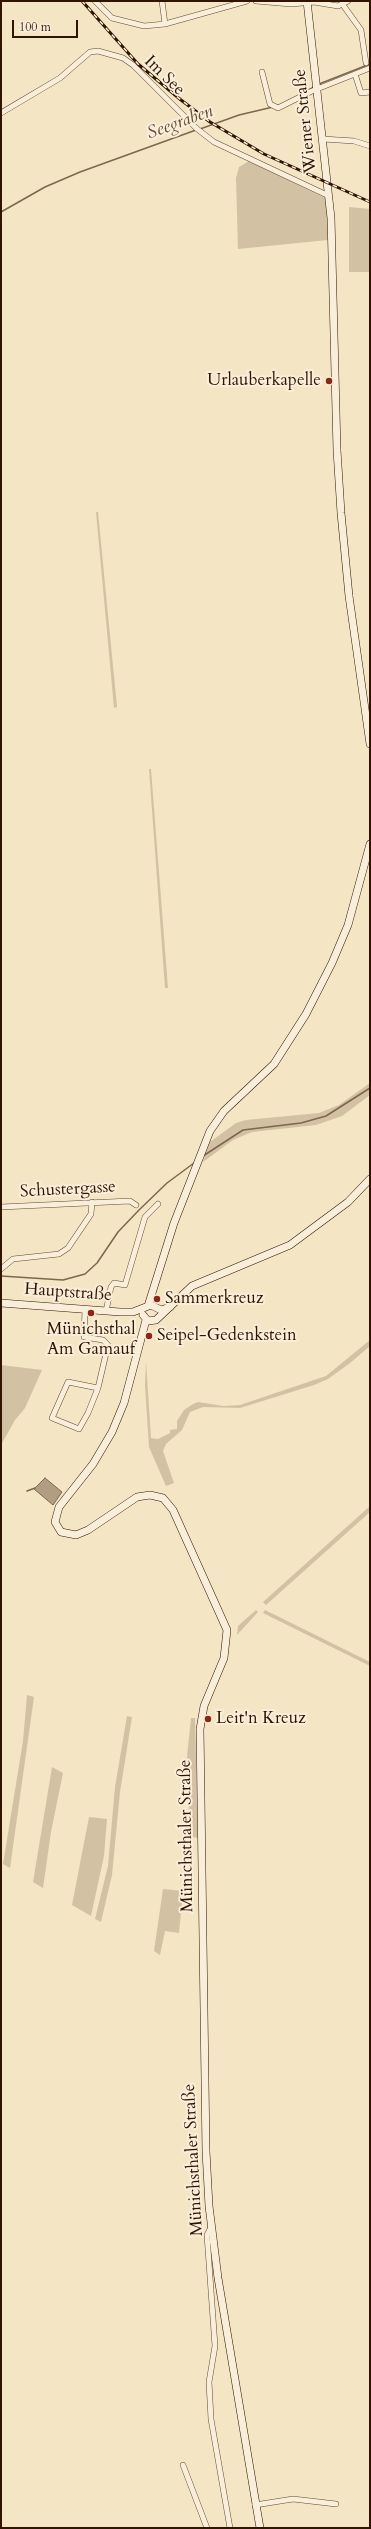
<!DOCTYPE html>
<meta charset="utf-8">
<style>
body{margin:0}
#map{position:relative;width:371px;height:2529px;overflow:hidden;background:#f4e5c5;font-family:Cardo,serif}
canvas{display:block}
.frame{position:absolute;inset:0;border:2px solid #301400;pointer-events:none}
.scale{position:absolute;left:12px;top:20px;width:66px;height:18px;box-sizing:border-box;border:2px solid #301400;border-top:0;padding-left:5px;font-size:12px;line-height:14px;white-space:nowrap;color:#301400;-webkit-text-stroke:3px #f8eed9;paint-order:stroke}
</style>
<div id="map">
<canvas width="371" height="2529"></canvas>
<div class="frame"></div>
<div class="scale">100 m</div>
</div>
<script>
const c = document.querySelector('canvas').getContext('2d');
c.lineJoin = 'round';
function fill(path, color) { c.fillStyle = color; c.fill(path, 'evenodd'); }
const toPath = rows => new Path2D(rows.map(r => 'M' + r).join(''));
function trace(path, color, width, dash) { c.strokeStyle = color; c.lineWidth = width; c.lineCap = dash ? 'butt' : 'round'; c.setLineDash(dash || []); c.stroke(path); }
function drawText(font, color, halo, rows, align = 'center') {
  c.font = font + ' Cardo,serif'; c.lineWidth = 4; c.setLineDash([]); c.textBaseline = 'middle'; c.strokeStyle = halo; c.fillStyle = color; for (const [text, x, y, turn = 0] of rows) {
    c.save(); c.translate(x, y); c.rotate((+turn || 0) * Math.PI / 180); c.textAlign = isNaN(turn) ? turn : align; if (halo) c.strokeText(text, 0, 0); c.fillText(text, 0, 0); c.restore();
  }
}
fill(toPath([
 [249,161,327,199,328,240,238,249,236,178,239,167],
 [349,207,370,209,370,272,349,272],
 [96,512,98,512,117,707,114,708],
 [149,769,151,769,168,988,165,988],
 [370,1083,370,1095,342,1116,316,1125,252,1132,233,1140,203,1162,210,1142,236,1123,246,1120,319,1113,339,1105],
 [370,1340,370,1346,350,1363,328,1379,314,1385,240,1408,203,1407,190,1412,182,1430,166,1444,163,1451,174,1483,166,1486,149,1447,145,1386,146,1361,151,1438,158,1439,170,1433,170,1430,177,1429,177,1421,184,1410,193,1404,198,1402,223,1406,240,1405,326,1376],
 [1,1365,42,1370,25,1408,15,1420,1,1445],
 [370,1506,370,1512,266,1605,263,1602],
 [256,1610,258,1612,237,1635,238,1626],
 [265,1610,370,1662,370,1666,263,1613],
 [27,1695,34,1697,10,1868,3,1864,23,1741],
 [127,1716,132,1717,120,1792,112,1875,101,1922,95,1919,108,1866,115,1787],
 [191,1718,195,1718,198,1838,188,1836,190,1772,186,1772,186,1766],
 [52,1767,63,1773,51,1832,43,1888,33,1882],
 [89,1817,107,1819,104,1856,91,1916,72,1905],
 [163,1889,183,1891,179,1933,165,1931,160,1955,154,1951]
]), '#d3c1a4');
const water = toPath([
 [45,1478,62,1492,53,1505,34,1489,45,1478]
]);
fill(water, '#b19e82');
trace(water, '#7d674e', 1);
trace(toPath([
 [319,84,370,64],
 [305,92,314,87],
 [200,129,239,115,273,107],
 [1,212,45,187,80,172,196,130],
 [203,1156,243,1130,301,1123,326,1116,370,1088],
 [1,1276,63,1280,85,1274,97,1263,118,1232,139,1210,167,1183,194,1163],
 [27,1491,35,1488]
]), '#7d674e', 1.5);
const street = toPath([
 [95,1,112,18,144,26,165,24,247,1],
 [162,1,165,24],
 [256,1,291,4,314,2,338,6,348,1],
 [343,5,361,30,366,63],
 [262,72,270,104,278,108,312,91,370,68],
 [355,74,361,93,370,92],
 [1,113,60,78,90,52,98,51,123,58,133,65,196,128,214,142,329,196],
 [323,139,354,141,370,146],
 [1,1207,130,1201,136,1205],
 [1,1269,13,1259,59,1254,68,1248,91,1214,92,1202],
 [85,1310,84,1337,103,1340,108,1345,98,1388,88,1413,79,1429,52,1418,68,1382,98,1388],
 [106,1311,111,1287,114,1283,125,1285,145,1217,158,1204],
 [211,2227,207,2235,215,2346,209,2382,211,2419,230,2528],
 [183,2465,207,2528],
 [255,2505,293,2499,336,2504]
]);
const secondary = toPath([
 [307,1,331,218,337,450,341,513,349,596,370,744],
 [1,1303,120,1312,133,1312,151,1305,161,1310,170,1307],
 [148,1306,174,1223,210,1131,224,1111,274,1064,306,1014,332,963,348,925,370,844],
 [143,1315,148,1321,156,1320,192,1286,290,1245,348,1202,370,1179],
 [146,1320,124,1403,112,1432,93,1464,59,1507,55,1522,61,1532,76,1535,88,1530,137,1497,150,1495,163,1498,173,1510,227,1630,224,1658,204,1706,200,1729,206,2151,209,2206,218,2278,260,2528]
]);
trace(street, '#614831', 6);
trace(secondary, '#301400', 8);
trace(street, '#f8eed9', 5);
trace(secondary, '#f8eed9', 7);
const rail = toPath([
 [82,1,138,64,181,100,210,122,264,154,370,202]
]);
trace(rail, '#301400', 3);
trace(rail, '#f8eed9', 1.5, [4.5]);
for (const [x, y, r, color] of [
 [329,381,4,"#8f2418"],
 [157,1299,4,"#8f2418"],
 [91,1313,4,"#8f2418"],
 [149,1336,4,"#8f2418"],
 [208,1719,4,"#8f2418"]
]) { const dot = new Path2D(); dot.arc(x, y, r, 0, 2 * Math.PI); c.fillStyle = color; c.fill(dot); trace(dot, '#f8eed9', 1.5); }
drawText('17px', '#301400', '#f8eed9', [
 ["Im See",164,76,44],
 ["Wiener Straße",306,121,-96],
 ["Schustergasse",68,1190,-3],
 ["Hauptstraße",68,1293,4],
 ["Münichsthaler Straße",187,1836,-91],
 ["Münichsthaler Straße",194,2160,-93]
]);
drawText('17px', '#301400', '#f8eed9', [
 ["Urlauberkapelle",321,381,"right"],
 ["Sammerkreuz",165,1299],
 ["Münichsthal",91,1330,"center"],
 ["Am Gamauf",91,1350,"center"],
 ["Seipel-Gedenkstein",157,1336],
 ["Leit'n Kreuz",216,1719]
], 'left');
drawText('italic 18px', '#644b34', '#f8eed9', [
 ["Seegraben",180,123,-20]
]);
</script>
